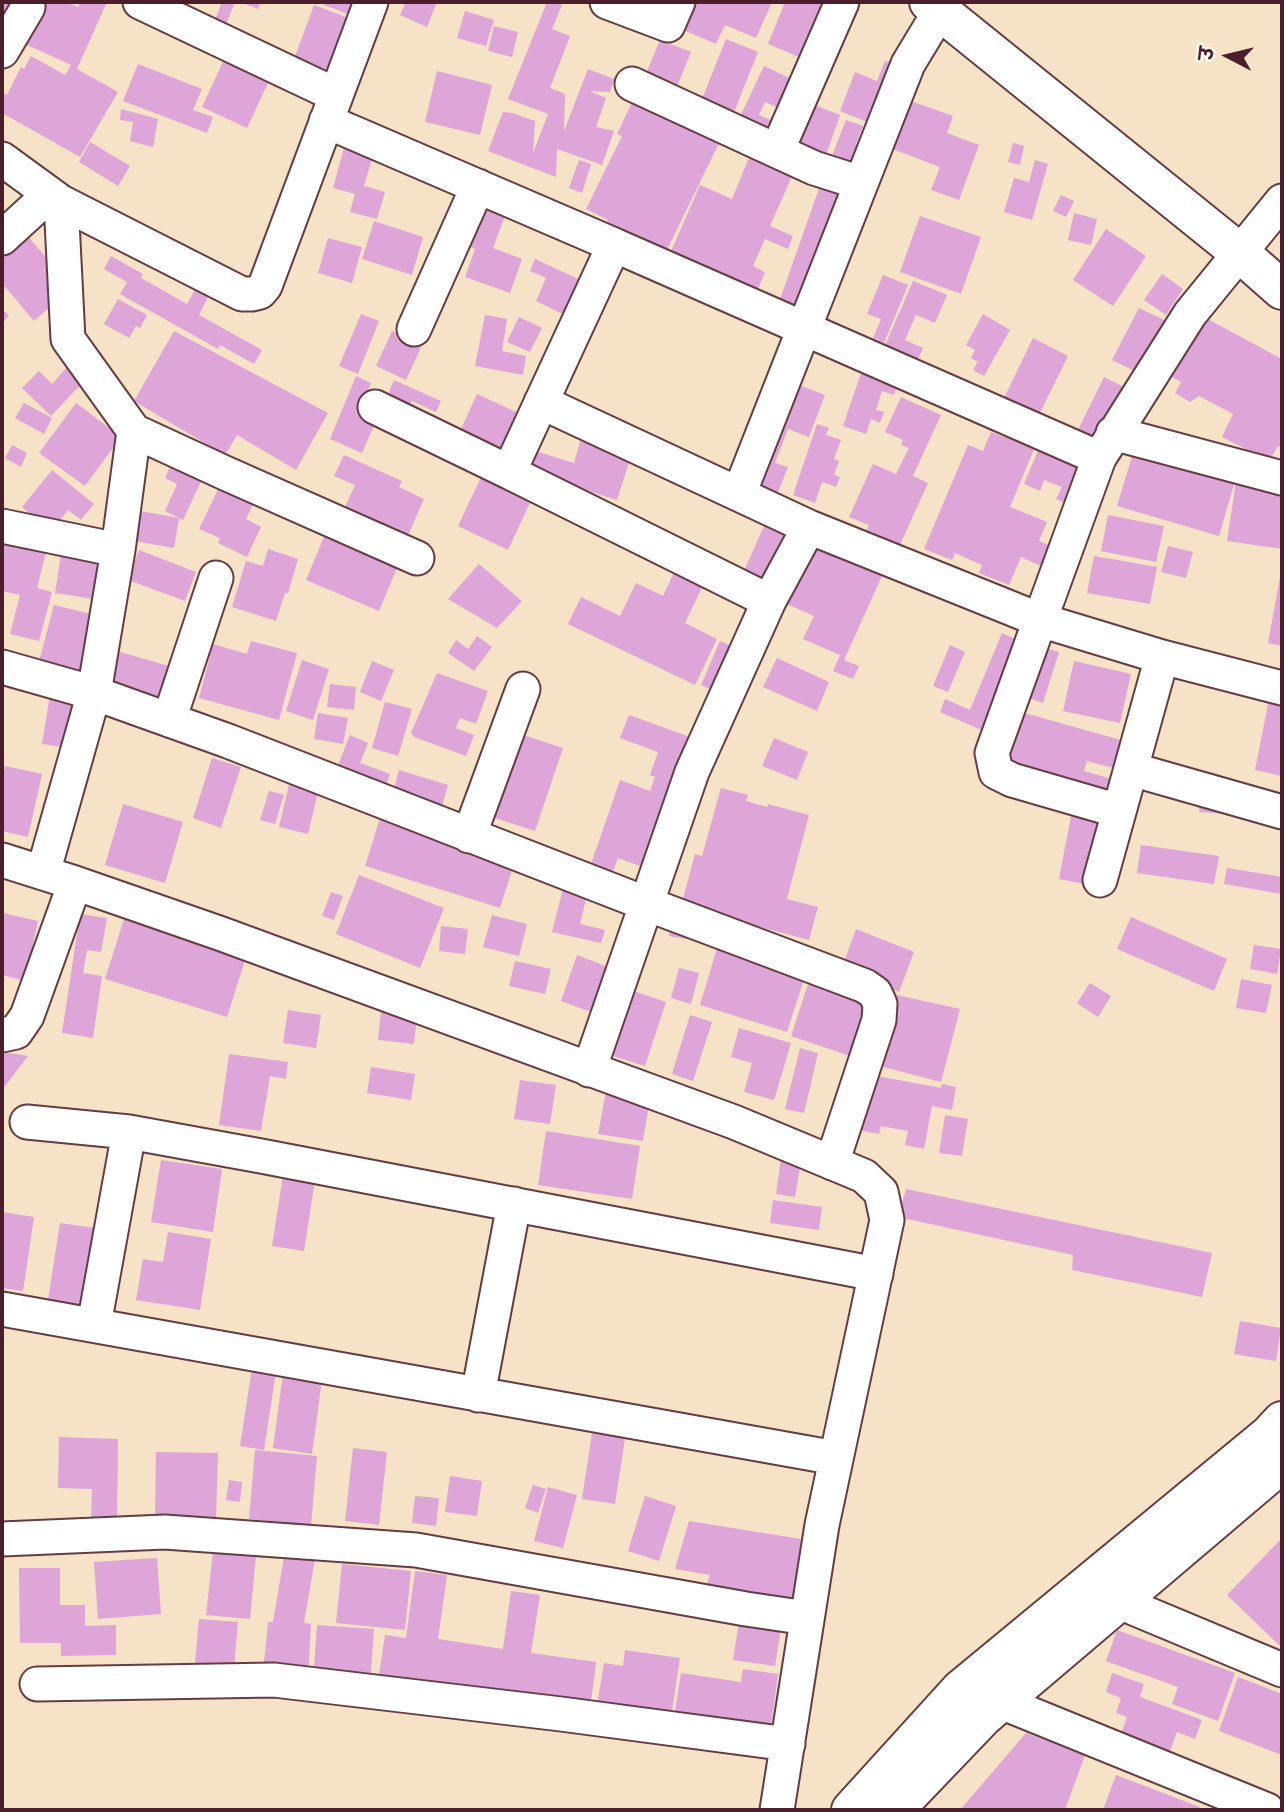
<!DOCTYPE html>
<meta charset="utf-8">
<style>
body{margin:0}
#map{position:relative;width:1284px;height:1812px;overflow:hidden;background:#f5e2c7;font-family:"Shantell Sans","Playpen Sans Deva",sans-serif}
canvas{display:block}
.frame{position:absolute;inset:0;border:4px solid #4a1f2b;pointer-events:none}
.north{position:absolute;left:1193px;top:21px;width:70px;height:70px;-webkit-text-stroke:5px #fbf7ec;paint-order:stroke;rotate:277deg;font-size:19px;font-weight:700;line-height:28px;text-align:center;color:#4a1f2b}
.north::after{content:'';display:block;margin:auto;width:24px;height:32px;background:#4a1f2b;clip-path:polygon(50% 0,100% 100%,50% 72%,0 100%)}
</style>
<div id="map">
<canvas width="1284" height="1812"></canvas>
<div class="frame"></div>
<div class="north">उ</div>
</div>
<script>
const c = document.querySelector('canvas').getContext('2d');
c.lineJoin = 'round';
function fill(path, color) { c.fillStyle = color; c.fill(path, 'evenodd'); }
const toPath = rows => new Path2D(rows.map(r => 'M' + r).join(''));
function trace(path, color, width, dash) { c.strokeStyle = color; c.lineWidth = width; c.lineCap = dash ? 'butt' : 'round'; c.setLineDash(dash || []); c.stroke(path); }
fill(toPath([
 [2,2,22,2,18,18,2,13],
 [42,2,66,2,78,7,80,2,107,2,77,69,118,92,80,157,2,113,2,92,7,95,21,67,24,69,31,56,65,75,71,65,23,43],
 [222,2,235,2,225,27,214,23],
 [240,2,261,2,258,9],
 [316,2,358,2,353,16],
 [406,2,437,2,427,27,400,15],
 [547,2,554,2,562,5,552,29,570,36,550,88,565,94,564,131,588,69,614,79,610,92,589,91,606,98,596,127,614,131,602,165,557,149,556,177,488,151,503,112,512,113,535,121,533,153,548,114,508,99],
 [684,2,772,2,756,38,725,25,716,44,674,26],
 [785,2,830,2,806,60,768,44],
 [314,5,354,20,333,76,293,62],
 [465,11,494,20,486,46,457,38],
 [494,26,518,32,512,57,488,51],
 [726,39,758,52,734,112,702,99],
 [660,40,691,52,676,89,645,76],
 [228,51,273,72,247,128,202,107],
 [885,61,901,67,877,126,840,111,855,72,877,81],
 [138,64,202,89,193,110,213,117,207,133,123,101],
 [764,66,800,83,787,112,765,102,759,115,771,120,784,118,774,140,737,123],
 [437,71,492,85,480,135,425,122],
 [637,92,720,141,664,256,605,227,608,220,586,209,622,136,617,134],
 [905,99,953,116,947,133,979,145,959,200,931,190,940,167,887,147],
 [806,102,840,115,823,164,788,151],
 [121,109,158,119,153,147,130,141,133,122,120,120],
 [846,120,863,126,856,144,869,150,857,178,828,166],
 [347,137,376,145,364,186,385,192,377,219,350,212,355,194,333,188],
 [90,142,130,166,118,186,79,162],
 [1013,143,1024,146,1020,165,1008,162],
 [753,148,796,167,770,226,793,236,788,249,765,239,753,266,765,272,756,294,669,256,700,185,732,199],
 [579,160,591,164,582,193,569,188],
 [1035,160,1048,164,1032,220,1004,212,1014,178,1029,182],
 [821,183,847,192,805,312,779,302],
 [1061,195,1074,201,1066,217,1053,211],
 [475,202,506,213,493,248,522,259,510,293,465,277,475,249,460,244],
 [1074,213,1097,219,1091,245,1068,240],
 [920,216,981,237,961,294,900,272],
 [374,221,423,237,412,275,362,259],
 [1106,229,1146,256,1113,306,1073,280],
 [26,234,56,269,46,277,63,296,34,321,2,283,2,256],
 [328,238,362,247,352,283,318,273],
 [111,256,143,274,141,278,187,304,196,288,213,287,199,315,262,350,254,364,220,345,218,349,120,294,127,282,104,269],
 [535,259,585,282,569,317,536,301,546,278,530,271],
 [1162,274,1183,289,1166,315,1144,300],
 [883,275,908,285,884,343,873,338,881,319,867,314],
 [913,281,947,295,935,323,916,315,905,340,923,348,916,364,883,350],
 [118,299,147,315,140,328,136,326,129,338,104,324],
 [1139,308,1168,322,1142,375,1112,360],
 [2,310,9,315,2,324],
 [361,314,379,321,358,374,339,366],
 [983,314,1010,330,984,376,973,370,978,362,971,358,975,350,966,345],
 [485,315,507,319,502,351,526,356,523,375,475,366],
 [1200,315,1282,359,1282,448,1278,446,1269,461,1222,437,1233,414,1199,396,1190,402,1175,393,1181,382,1169,375],
 [519,317,542,328,530,352,507,342],
 [174,331,328,413,296,470,237,435,225,455,134,401],
 [392,331,422,345,406,380,376,366],
 [1033,338,1068,356,1039,415,1004,398],
 [67,367,83,382,51,416,22,388,39,371,52,384],
 [862,370,898,383,894,395,882,391,876,410,884,412,880,423,871,419,866,434,843,426],
 [356,376,371,383,358,414,376,421,362,453,330,439],
 [1104,377,1130,390,1102,445,1076,434],
 [394,380,441,401,436,412,412,401,406,414,384,404],
 [791,382,825,395,809,437,788,429,775,463,788,467,777,495,753,486],
 [477,394,525,416,503,463,456,440],
 [901,397,941,415,913,476,928,483,899,547,866,532,869,525,849,517,873,464,896,474,909,448,901,445,903,440,885,432],
 [24,403,52,418,44,434,15,418],
 [76,403,121,437,85,486,39,453],
 [817,424,829,428,826,435,841,440,834,459,839,461,834,475,840,477,836,487,822,482,815,503,793,495],
 [1006,429,1037,442,1010,507,1047,522,1039,541,1056,548,1048,569,1021,557,1009,585,979,573,982,565,955,553,952,560,924,549,968,445,983,451,991,432,1003,437],
 [581,438,632,453,617,500,525,471,532,450,574,463],
 [1136,443,1237,474,1219,536,1117,506],
 [12,445,27,453,21,467,5,458],
 [1040,446,1093,469,1076,508,1056,499,1062,487,1044,480,1040,491,1024,484],
 [344,455,402,481,399,487,424,499,405,542,342,514,355,485,334,476],
 [174,458,205,473,183,520,165,511,177,484,165,478],
 [52,470,94,504,81,520,68,510,51,531,22,507],
 [483,473,533,496,508,550,458,526],
 [223,479,257,496,246,519,261,527,247,557,218,543,220,538,199,529],
 [1236,481,1282,487,1282,549,1227,541],
 [140,511,179,518,174,548,134,541],
 [1108,515,1164,526,1156,562,1101,551],
 [764,526,792,539,770,586,743,573],
 [326,532,399,563,379,611,306,580],
 [2,541,46,552,37,588,52,592,39,641,10,634,20,595,2,591],
 [814,546,882,576,844,660,859,666,853,679,833,671,840,655,803,639,814,616,787,604],
 [1168,546,1193,552,1186,578,1161,572],
 [268,549,298,559,288,593,285,593,276,621,232,607,246,561,263,566],
 [139,550,196,572,185,601,128,580],
 [61,554,99,560,93,599,55,593],
 [1094,556,1157,567,1150,604,1087,593],
 [479,564,522,601,497,628,448,599],
 [678,564,707,577,685,623,717,639,695,685,568,624,581,597,620,616,636,583,663,596],
 [1281,572,1282,572,1282,646,1268,643],
 [54,605,103,617,87,685,36,673],
 [1002,633,1024,643,986,732,940,712,945,699,970,710],
 [477,636,492,647,474,671,448,653,456,640,468,649],
 [251,641,297,653,279,720,199,698,213,644,247,654],
 [720,641,743,651,724,695,701,685],
 [950,645,965,652,948,692,933,686],
 [1039,646,1059,652,1043,703,1023,696],
 [117,651,172,667,162,700,108,685],
 [777,658,829,682,817,711,763,687],
 [302,660,329,669,313,720,286,711],
 [372,661,394,670,381,701,360,692],
 [1074,661,1131,674,1120,723,1063,711],
 [437,673,488,691,476,724,460,718,456,728,474,735,466,756,414,737,411,733],
 [330,684,356,687,354,710,327,707],
 [51,688,84,694,75,749,42,744],
 [1269,699,1282,702,1282,776,1255,770],
 [385,702,412,709,398,756,372,748],
 [1017,711,1121,740,1113,768,1087,761,1084,771,1112,779,1106,798,1000,769],
 [318,713,348,718,343,744,314,739],
 [629,715,701,741,654,871,618,858,613,871,591,864,620,780,650,791,655,777,650,775,658,752,620,738],
 [514,732,563,748,535,831,486,815],
 [350,735,368,743,360,763,390,774,382,797,333,778],
 [774,738,808,752,797,780,762,766],
 [212,758,241,767,221,828,193,818],
 [5,766,42,774,28,837,2,831,2,780],
 [399,770,448,785,441,810,392,796],
 [292,772,321,779,308,834,279,827],
 [721,788,748,795,746,801,767,807,768,804,809,815,787,899,818,907,809,940,681,906,695,854,702,856],
 [269,791,284,795,275,824,260,820],
 [1200,799,1230,801,1229,814,1199,812],
 [123,804,183,822,165,883,105,865],
 [381,815,516,858,500,908,365,866],
 [1071,816,1102,821,1090,885,1059,879],
 [1141,845,1219,856,1214,884,1137,873],
 [1227,868,1282,877,1282,894,1224,884],
 [359,875,444,908,420,968,336,934],
 [565,881,589,887,580,924,605,930,601,943,552,932],
 [331,892,343,896,334,920,322,916],
 [3,913,38,921,25,981,2,975],
 [80,914,107,918,101,952,87,950,83,973,102,976,93,1038,62,1033],
 [492,915,527,924,519,956,483,947],
 [1131,917,1227,959,1214,991,1117,949],
 [124,919,246,957,227,1017,105,979],
 [672,920,689,924,686,939,669,936],
 [441,926,468,929,465,954,439,951],
 [856,929,914,952,899,992,841,970],
 [718,945,806,973,787,1032,700,1005],
 [1254,945,1281,949,1277,974,1250,969],
 [577,955,621,972,605,1017,561,1001],
 [515,961,551,969,545,994,509,986],
 [679,968,699,973,691,1004,671,998],
 [810,978,873,999,853,1057,791,1036],
 [1241,979,1272,985,1266,1013,1236,1008],
 [1090,983,1111,996,1098,1017,1077,1003],
 [631,990,666,1002,645,1066,610,1055],
 [897,995,960,1009,941,1082,876,1065],
 [288,1010,321,1015,316,1048,283,1043],
 [381,1011,417,1015,414,1044,378,1040],
 [690,1015,712,1022,693,1081,672,1074],
 [739,1028,791,1043,774,1100,744,1092,752,1063,731,1057],
 [800,1048,818,1053,804,1113,785,1109],
 [2,1052,28,1056,2,1090],
 [229,1054,288,1062,286,1079,270,1076,261,1131,219,1125],
 [371,1067,415,1074,411,1100,367,1093],
 [866,1074,941,1088,942,1084,956,1087,952,1110,932,1106,924,1149,905,1145,908,1131,881,1126,879,1134,855,1129],
 [520,1080,556,1085,550,1124,514,1119],
 [606,1091,650,1098,643,1141,598,1134],
 [945,1115,968,1119,962,1156,939,1153],
 [546,1131,640,1146,632,1199,538,1185],
 [781,1158,801,1161,795,1197,776,1194],
 [161,1160,222,1169,213,1232,151,1222],
 [283,1175,315,1180,304,1251,272,1246],
 [906,1189,1212,1253,1202,1297,1072,1270,1073,1255,898,1217],
 [773,1200,822,1207,819,1230,770,1223],
 [2,1212,34,1217,23,1291,2,1288],
 [60,1223,102,1229,90,1307,48,1300],
 [168,1232,211,1239,200,1310,136,1300,143,1259,163,1262],
 [1240,1321,1281,1328,1276,1361,1234,1354],
 [284,1366,323,1372,312,1454,273,1448],
 [252,1368,276,1372,264,1450,240,1446],
 [592,1433,625,1438,615,1504,582,1499],
 [59,1437,118,1439,117,1522,91,1521,92,1489,58,1488],
 [353,1448,387,1452,379,1525,345,1521],
 [255,1450,317,1456,311,1525,249,1519],
 [156,1452,218,1453,216,1520,155,1518],
 [450,1476,482,1481,477,1516,445,1512],
 [229,1480,242,1482,240,1502,226,1500],
 [533,1485,546,1489,538,1513,525,1508],
 [548,1487,577,1495,563,1548,534,1541],
 [415,1496,439,1498,436,1526,412,1523],
 [645,1496,676,1506,659,1561,628,1551],
 [689,1521,801,1539,794,1604,705,1589,710,1575,675,1569],
 [1282,1538,1282,1643,1280,1646,1227,1595],
 [213,1551,256,1555,250,1619,206,1615],
 [284,1557,315,1559,304,1623,311,1624,308,1677,263,1672,268,1622,273,1622],
 [157,1558,161,1614,98,1619,94,1562],
 [342,1564,411,1571,405,1630,336,1623],
 [19,1568,60,1568,60,1605,85,1605,85,1626,116,1625,116,1655,61,1656,61,1643,20,1643],
 [415,1571,447,1575,438,1639,503,1649,511,1591,540,1595,531,1653,596,1662,590,1711,378,1681,385,1635,406,1638],
 [740,1616,782,1622,775,1666,733,1660],
 [199,1619,238,1622,233,1679,194,1675],
 [317,1625,374,1629,370,1684,313,1680],
 [1117,1630,1235,1673,1218,1721,1172,1704,1178,1687,1106,1661],
 [625,1650,680,1658,671,1717,597,1705,604,1663,623,1666],
 [743,1669,778,1674,771,1726,675,1712,681,1673,741,1682],
 [1112,1673,1144,1684,1140,1697,1202,1720,1195,1739,1177,1732,1167,1759,1118,1742,1127,1717,1116,1713,1121,1698,1106,1692],
 [1238,1677,1282,1694,1282,1755,1219,1731],
 [1026,1733,1085,1755,1065,1810,960,1810],
 [1116,1775,1200,1807,1199,1810,1103,1810]
]), '#dda5d8');
const minor = toPath([
 [140,2,336,95],
 [607,2,668,25,678,2],
 [842,2,777,151,814,168,861,183],
 [2,51,28,7],
 [632,84,777,151],
 [326,121,614,245,509,472,769,601],
 [2,159,61,202,242,294,252,294,260,292,265,286,371,2],
 [2,238,50,194],
 [614,245,1099,458],
 [414,329,478,186],
 [541,402,809,527],
 [375,407,509,472],
 [134,431,225,473,417,558],
 [1113,433,1282,478],
 [739,494,908,64,940,11],
 [2,526,118,550],
 [1162,657,1282,688],
 [2,667,94,693,228,741,647,904,865,986,875,993,880,1004,879,1020,832,1163],
 [169,720,216,578],
 [1131,769,1282,812],
 [469,836,523,689],
 [2,860,75,883,219,933,734,1122,864,1176,881,1192,887,1220,822,1525,777,1810],
 [43,873,94,693,118,550,134,431,68,339,61,202],
 [1100,880,1162,657,1040,620,992,753,996,772,1012,780,1119,811],
 [2,1035,16,1032,27,1016,75,883],
 [589,1070,692,772,769,601,809,527,1040,620,1099,458,1190,314,1282,201],
 [27,1122,129,1132,261,1156,876,1274],
 [2,1309,836,1458],
 [94,1325,129,1132],
 [478,1395,514,1204],
 [2,1539,165,1532,416,1550,746,1609,807,1618],
 [1119,1602,1282,1670],
 [37,1684,274,1680,561,1714,788,1744],
 [1001,1702,1267,1810]
]);
const secondary = toPath([
 [929,2,1240,253,1282,290]
]);
const primary = toPath([
 [851,1810,960,1690,1269,1435,1282,1421],
 [894,1810,983,1717,1282,1463]
]);
trace(minor, '#643c42', 37);
trace(secondary, '#643c42', 42);
trace(primary, '#643c42', 42);
trace(minor, '#fff', 33);
trace(secondary, '#fff', 38);
trace(primary, '#fff', 38);
</script>
